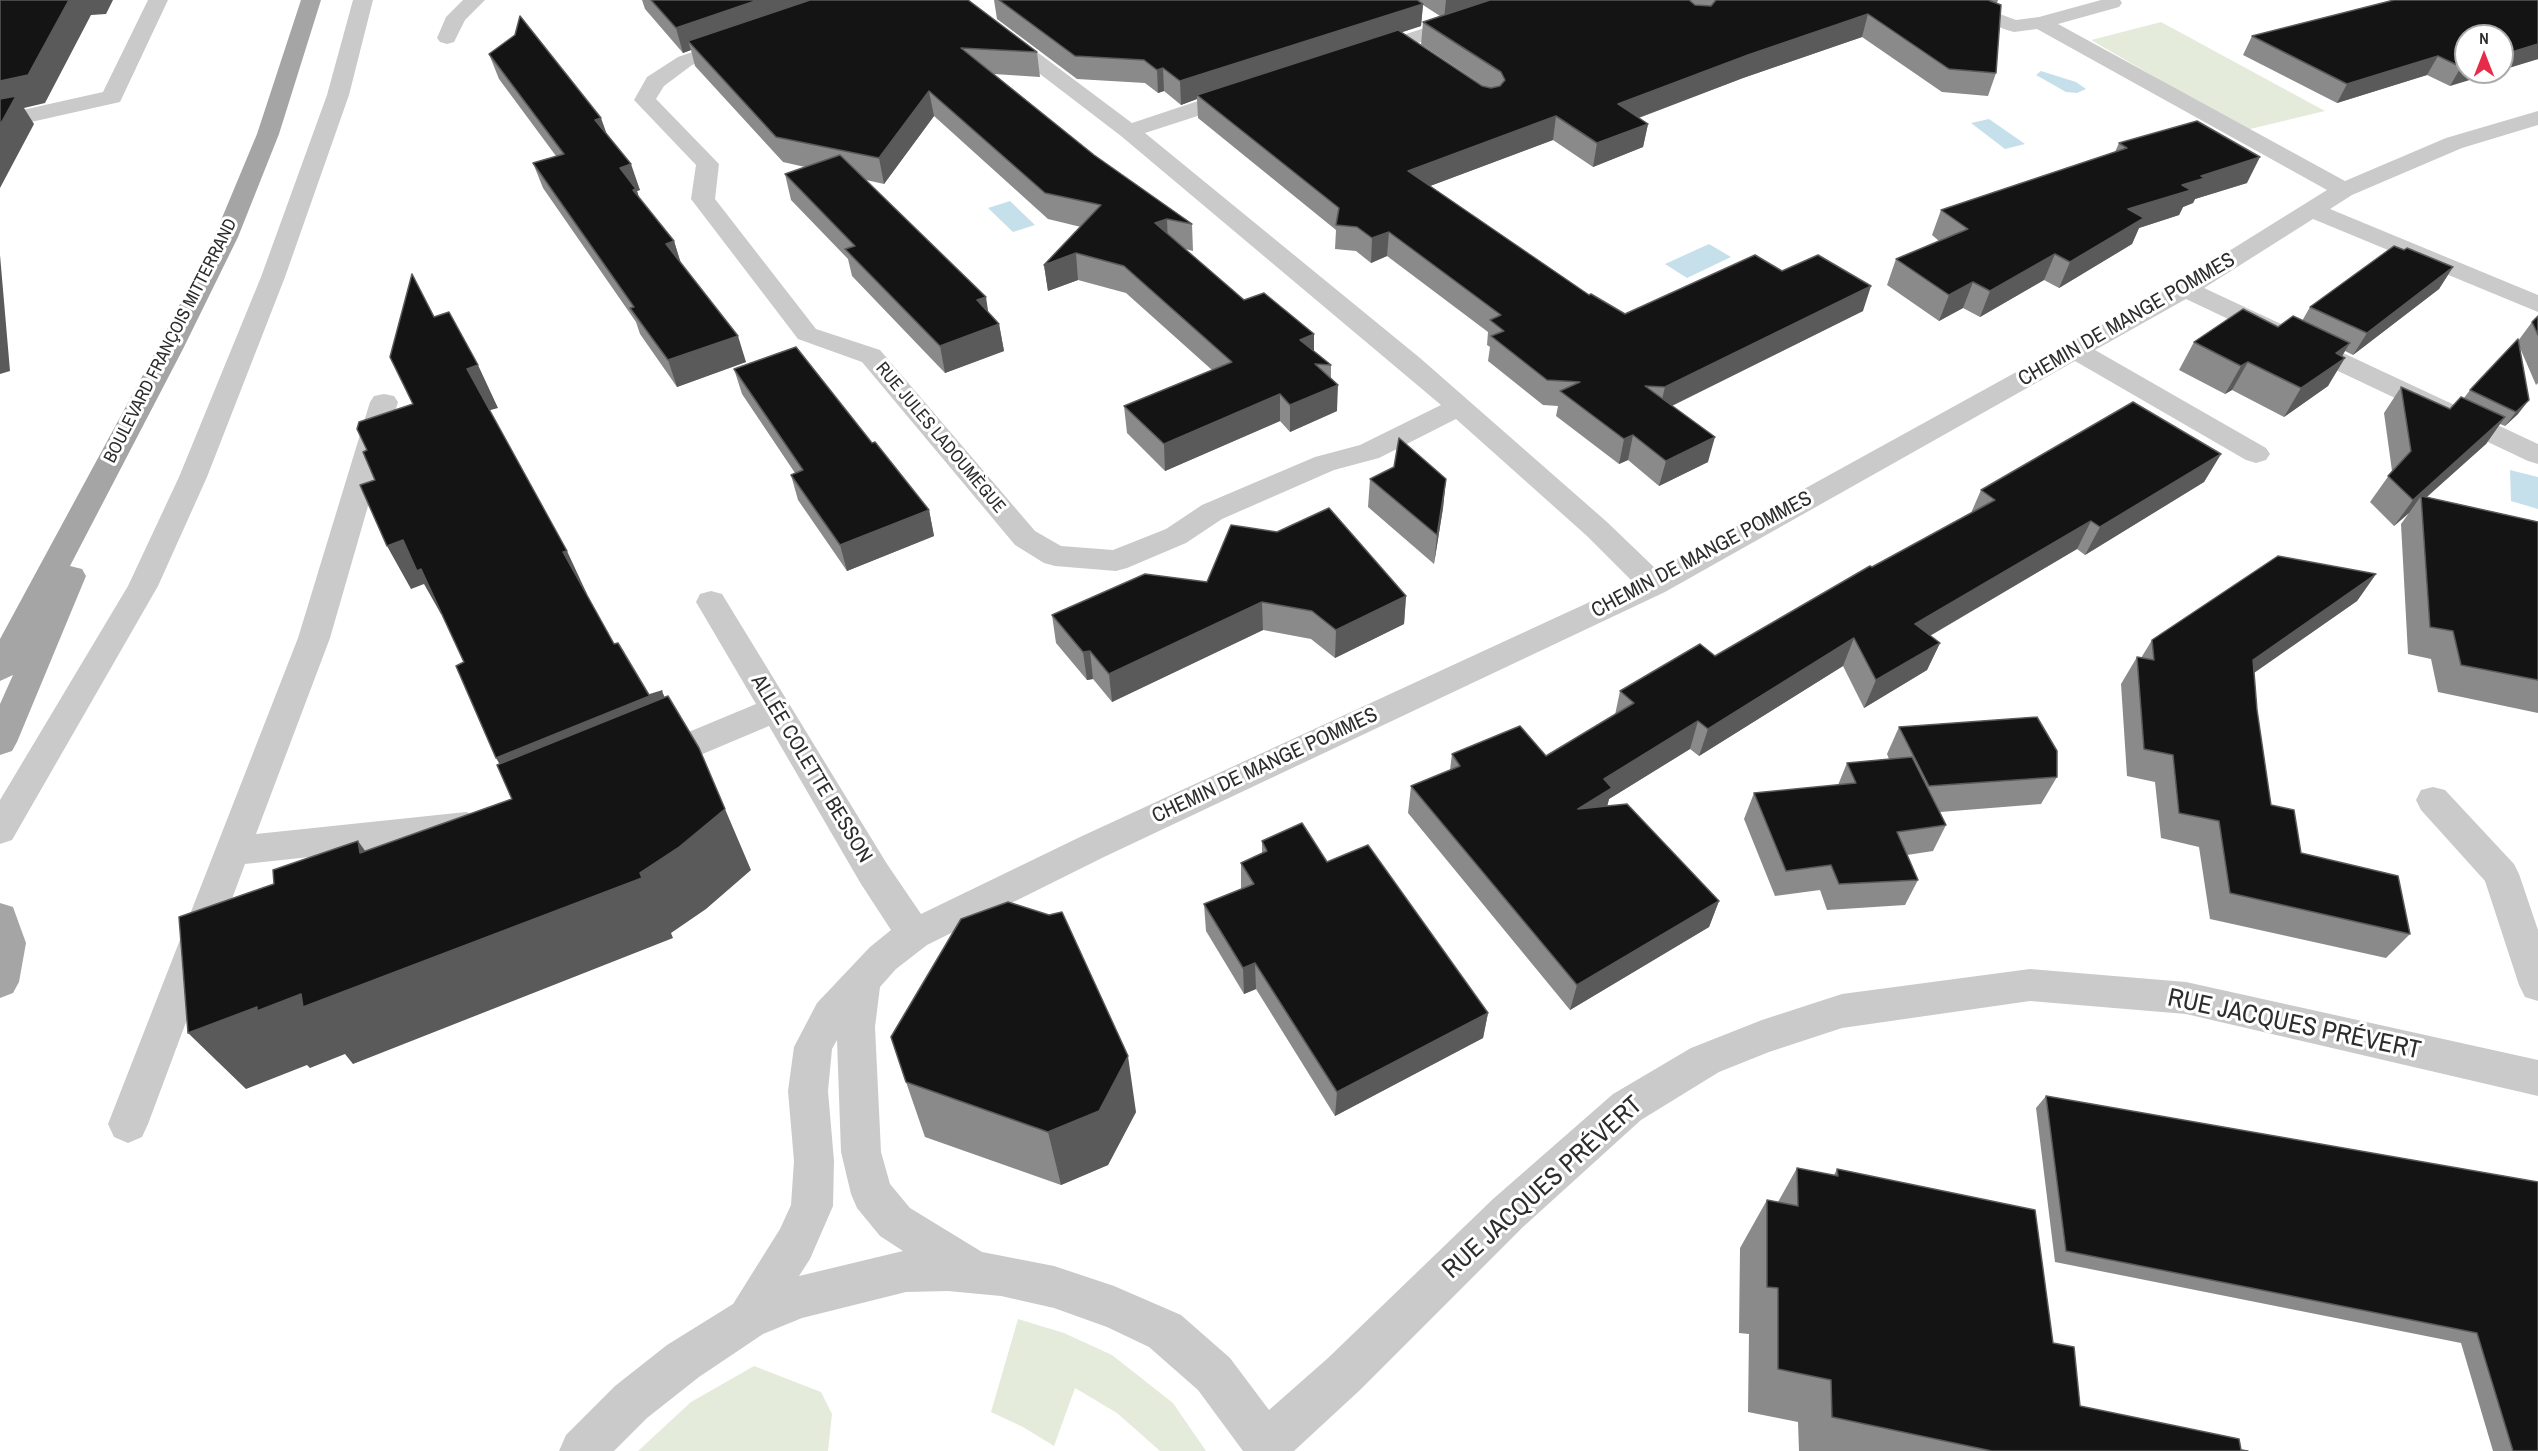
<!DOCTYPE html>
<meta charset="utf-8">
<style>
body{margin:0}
#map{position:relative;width:2538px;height:1451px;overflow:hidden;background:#fff;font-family:"Archivo Narrow",sans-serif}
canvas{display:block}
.north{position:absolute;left:2454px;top:24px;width:60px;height:60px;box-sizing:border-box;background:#fff;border:2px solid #ababab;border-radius:50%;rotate:0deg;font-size:16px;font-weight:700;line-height:24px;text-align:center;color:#2d2d2d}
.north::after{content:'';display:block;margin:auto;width:21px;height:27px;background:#e72c4a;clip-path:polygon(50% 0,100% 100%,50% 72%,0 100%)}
</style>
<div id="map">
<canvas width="2538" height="1451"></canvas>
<div class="north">N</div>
</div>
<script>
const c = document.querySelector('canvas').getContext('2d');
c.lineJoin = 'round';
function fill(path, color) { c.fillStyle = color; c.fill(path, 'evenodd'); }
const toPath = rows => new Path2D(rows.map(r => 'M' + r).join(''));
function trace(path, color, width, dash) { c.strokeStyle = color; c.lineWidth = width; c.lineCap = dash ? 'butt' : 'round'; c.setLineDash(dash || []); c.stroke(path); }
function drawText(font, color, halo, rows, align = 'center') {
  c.font = font + ' "Archivo Narrow",sans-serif'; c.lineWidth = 6; c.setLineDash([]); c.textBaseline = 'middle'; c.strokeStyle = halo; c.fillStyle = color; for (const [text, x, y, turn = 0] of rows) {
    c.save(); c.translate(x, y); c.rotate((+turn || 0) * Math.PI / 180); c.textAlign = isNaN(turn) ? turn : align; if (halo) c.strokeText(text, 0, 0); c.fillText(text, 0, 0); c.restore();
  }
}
fill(toPath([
 [2161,22,2325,111,2246,130,2091,40],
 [1018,1319,1064,1333,1112,1355,1173,1403,1206,1451,1160,1451,1117,1413,1075,1388,1054,1446,1023,1427,991,1412],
 [754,1366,821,1392,832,1414,828,1451,638,1451,691,1402]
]), '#e5ebda');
fill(toPath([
 [2041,71,2076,82,2086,89,2077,93,2066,92,2036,75],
 [1989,119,2025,144,2005,149,1971,123],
 [1010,201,1035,225,1013,232,988,208],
 [1709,244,1731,257,1687,278,1665,264],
 [2510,470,2538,477,2538,509,2511,501]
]), '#c6e0eb');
fill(toPath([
 [148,0,168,0,120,102,0,129,0,115,103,92,148,0],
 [353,0,373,0,349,95,285,277,207,477,158,586,12,840,0,844,0,800,128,586,179,477,261,277,327,95,353,0],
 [463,0,485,0,465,20,454,42,447,44,440,42,437,38,446,17,463,0],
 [938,0,965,0,973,4,1132,123,1231,90,1239,89,1247,90,1250,95,1247,100,1145,133,1420,358,1607,522,1657,570,2176,284,2327,190,2037,29,2014,32,2007,30,1936,4,1933,0,1962,0,2016,20,2039,17,2101,0,2120,0,2122,3,2119,7,2058,24,2345,181,2446,138,2538,111,2538,125,2462,148,2352,195,2330,209,2538,295,2538,312,2313,219,2204,288,2538,444,2538,464,2528,461,2186,299,2095,350,2266,448,2270,454,2266,460,2256,463,2246,460,2075,361,1665,592,1104,857,927,945,896,969,880,987,875,1027,881,1152,890,1184,910,1208,982,1252,1054,1266,1114,1286,1181,1315,1230,1358,1269,1410,1328,1358,1493,1199,1613,1094,1691,1048,1762,1020,1842,994,2030,969,2186,982,2538,1060,2538,1096,2186,1014,2030,1001,1842,1028,1769,1052,1719,1072,1641,1120,1523,1227,1360,1390,1294,1451,1243,1451,1198,1390,1149,1347,1107,1327,1054,1308,1001,1296,948,1291,906,1292,802,1318,763,1334,699,1377,647,1418,614,1451,559,1451,566,1435,615,1386,667,1345,733,1304,780,1229,791,1205,794,1161,788,1091,794,1047,817,1003,870,947,891,930,861,884,769,726,667,769,655,773,643,769,638,760,643,751,756,704,696,602,700,594,711,591,722,594,887,864,921,914,1080,837,1633,582,1587,536,1456,419,1379,458,1334,470,1222,519,1186,543,1127,568,1116,571,1055,566,1044,563,1015,545,862,362,798,339,691,199,696,165,634,100,647,77,678,57,727,40,734,38,741,40,744,44,741,48,692,65,664,86,656,99,719,164,715,199,816,329,880,350,1035,531,1061,546,1113,550,1166,529,1202,505,1315,457,1360,445,1441,405,1121,136,959,12,941,4,938,0],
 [837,1040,841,1152,851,1194,857,1208,880,1236,903,1251,799,1276,810,1259,833,1206,834,1161,828,1091,832,1049,837,1040],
 [1509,0,1539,0,1536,4,1375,57,1368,59,1361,57,1358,53,1361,49,1509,0],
 [384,394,394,396,398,402,330,638,256,834,466,812,478,816,483,826,478,836,466,840,245,864,148,1124,142,1137,128,1143,114,1137,108,1124,298,638,370,402,374,396,384,394],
 [2433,787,2445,790,2514,864,2519,874,2538,930,2538,1001,2525,997,2519,985,2485,881,2421,810,2416,800,2421,790,2433,787]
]), '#cacaca');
fill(toPath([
 [301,0,321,0,279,134,238,237,183,349,70,566,82,569,86,576,17,742,12,751,0,755,0,704,13,675,0,681,0,639,157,349,214,237,257,134,301,0],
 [0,903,13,907,26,943,19,982,13,993,0,998,0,903]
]), '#a5a5a5');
fill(toPath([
 [642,0,968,0,1037,52,1040,77,994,74,1094,155,1192,224,1193,251,1185,249,1244,300,1314,334,1314,351,1331,365,1331,378,1337,411,1290,432,1280,421,1165,471,1127,433,1124,406,1212,370,1126,293,1078,280,1048,291,1044,265,1081,227,1048,219,934,116,884,184,866,180,999,324,1004,351,945,373,852,276,848,259,791,200,785,174,805,167,783,162,695,66,691,50,683,53,645,9],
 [994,0,1998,0,1997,3,1996,73,1988,96,1942,92,1862,37,1743,78,1639,118,1648,124,1643,147,1593,167,1553,140,1430,186,1589,295,1625,314,1782,271,1863,311,1672,406,1708,462,1659,486,1628,460,1619,464,1556,416,1558,406,1543,405,1488,361,1490,347,1487,345,1488,332,1387,256,1371,263,1356,251,1335,249,1336,230,1198,118,1197,99,1181,105,1164,91,1158,93,1145,83,1077,79,997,19],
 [1423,5,1440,16,1423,22,1421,45,1484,86,1402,32,1421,26],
 [2538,0,2538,59,2502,70,2466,72,2450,86,2427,75,2337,103,2243,55,2252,36],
 [489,54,607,134,640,190,637,191,639,199,674,241,681,264,746,362,677,387,640,334,636,322,543,188,533,163,556,156,499,79],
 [2119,143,2247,183,2195,199,2193,203,2183,207,2179,215,2139,228,2132,244,2059,288,2044,280,1980,317,1963,308,1939,321,1887,285,1896,259,1939,241,1932,235,1941,210,2115,152],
 [2453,267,2439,289,2353,355,2345,351,2328,386,2284,417,2232,390,2225,394,2179,370,2194,342,2278,327,2302,321,2310,307],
 [2538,316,2538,383,2536,385,2520,348,2518,414,2505,426,2500,424,2486,444,2427,497,2538,522,2538,713,2438,692,2431,659,2408,654,2401,524,2409,513,2394,526,2370,502,2392,471,2384,413,2401,387,2450,409,2464,398,2470,390,2518,341,2532,322],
 [734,369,872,443,929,510,934,536,847,571,798,500,791,475,795,473,742,394],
 [2221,454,2204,482,2085,555,2077,549,1930,636,1940,643,1927,670,1864,708,1843,666,1699,756,1690,749,1609,799,1607,806,1719,901,1709,927,1570,1010,1408,813,1411,786,1450,770,1452,754,1546,756,1615,715,1620,691,1715,656,1872,567,1971,513,1981,490],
 [1370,479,1446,479,1443,508,1434,564,1368,507],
 [2376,574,2357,601,2254,673,2257,710,2271,805,2301,853,2410,934,2386,958,2210,919,2199,847,2161,838,2155,782,2127,776,2121,684,2137,657,2141,658,2152,640],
 [1207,582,1406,596,1404,624,1335,658,1311,639,1263,630,1112,702,1093,679,1087,680,1056,643,1052,615],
 [1899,727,2057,777,2041,804,1940,812,1946,825,1933,851,1907,855,1918,880,1905,905,1827,910,1820,890,1775,896,1744,819,1754,793,1838,785,1847,763,1889,759,1887,754],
 [1262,841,1327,862,1488,1013,1483,1038,1335,1116,1256,989,1244,994,1206,931,1204,904,1241,889,1241,863,1262,853],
 [906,1082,1136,1112,1108,1165,1061,1185,925,1137],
 [2046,1096,2538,1182,2538,1451,2493,1451,2461,1343,2055,1262,2036,1108],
 [1797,1168,1834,1175,1837,1169,2053,1343,2080,1406,2248,1451,1799,1451,1798,1422,1748,1412,1749,1334,1739,1333,1740,1248,1767,1200,1778,1202]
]), '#8a8a8a');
fill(toPath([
 [69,0,113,0,106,14,91,15,45,103,24,108,34,124,0,188,0,81],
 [758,0,834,0,688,41,691,50,683,53,676,28],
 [1446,0,1502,0,1444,19],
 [1423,4,1421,26,1201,98,1197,95,1197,99,1181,105,1180,81],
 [1868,14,1862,37,1743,78,1614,127,1618,104,1748,55],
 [2538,44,2538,59,2502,70,2502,55],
 [2438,56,2427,75,2337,103,2347,84],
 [2466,66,2466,72,2496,72,2450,86,2461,67],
 [1163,68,1164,91,1158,93,1157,70],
 [929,91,934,116,884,184,879,158],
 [1556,116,1553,140,1406,195,1408,171],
 [601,118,610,143,595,120],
 [1648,124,1643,147,1593,167,1597,143],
 [2260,157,2247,183,2195,199,2193,203,2183,207,2179,215,2139,228,2132,244,2059,288,2070,262,2128,209,2201,176],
 [631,164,640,190,637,191,645,215,620,168],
 [1167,219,1168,245,1155,223],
 [1389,232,1387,256,1371,263,1372,238],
 [674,241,682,267,666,244],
 [1076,253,1078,280,1048,291,1044,265],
 [2055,254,2044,280,1980,317,1990,291],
 [0,255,10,371,0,374],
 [2453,267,2439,289,2353,355,2367,333],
 [1973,282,1963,308,1939,321,1949,295],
 [1871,286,1863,311,1659,412,1665,387],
 [986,297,990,324,977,300],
 [999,324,1004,351,945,373,940,346],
 [1314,334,1314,361,1300,340],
 [738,336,746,362,677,387,668,360],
 [2350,343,2338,362,2345,358,2328,386,2284,417,2301,388,2336,353],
 [2248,362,2232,390,2225,394,2241,366],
 [478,365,498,408,487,411,467,369],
 [1338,385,1337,411,1290,432,1290,405],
 [1280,394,1280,421,1165,471,1164,444],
 [2529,400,2518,414,2505,426,2516,412],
 [2505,417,2486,444,2422,501,2421,496,2409,513,2394,526,2413,500],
 [1633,435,1628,460,1619,464,1624,439],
 [1715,437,1708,462,1659,486,1666,461],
 [2221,454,2204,482,2085,555,2100,527],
 [1446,479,1443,508,1434,564,1437,535],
 [929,510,934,536,847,571,840,545],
 [2091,521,2077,549,1902,652,1915,624],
 [403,540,421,569,445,612,441,614,424,584,411,589,387,546],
 [567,551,587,594,583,595,563,552],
 [2376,574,2357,601,2235,686,2253,660],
 [1406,596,1404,624,1335,658,1336,630],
 [1262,602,1263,630,1112,702,1109,674],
 [1854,638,1843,666,1699,756,1708,729],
 [1940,643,1927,670,1864,708,1876,680],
 [1090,651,1093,679,1087,680,1083,652],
 [662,691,680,733,520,799,496,758],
 [1698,721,1690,749,1609,799,1605,815,1578,809,1604,779],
 [725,809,751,870,706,909,671,933,673,938,353,1064,345,1054,310,1068,307,1065,246,1089,188,1033,257,1007,301,994,640,873],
 [358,841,402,902,360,853],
 [1719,901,1709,927,1570,1010,1577,985],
 [1255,963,1256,989,1244,994,1243,968],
 [1488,1013,1483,1038,1335,1116,1337,1092],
 [1128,1056,1136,1112,1108,1165,1061,1185,1048,1132]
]), '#5a5a5a');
const building = toPath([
 [0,0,69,0,28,75,0,81,0,0],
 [651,0,758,0,676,28,651,0],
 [810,0,968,0,1037,52,961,48,1094,155,1192,224,1167,219,1155,223,1244,300,1264,293,1314,334,1300,340,1331,365,1315,364,1338,385,1290,405,1280,394,1164,444,1124,406,1232,362,1124,266,1076,253,1044,265,1101,205,1045,193,929,91,879,158,776,137,688,41,810,0],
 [999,0,1417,0,1423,4,1180,81,1163,68,1157,70,1144,60,1075,56,999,0],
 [1490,0,1689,0,1695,5,1711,6,1716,0,1988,0,2001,5,1996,73,1949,69,1868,14,1748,55,1618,104,1648,124,1597,143,1556,116,1408,171,1589,295,1591,294,1625,314,1755,255,1782,271,1818,255,1871,286,1665,387,1645,386,1715,437,1666,461,1633,435,1624,439,1560,391,1580,382,1547,380,1491,336,1504,331,1490,320,1501,315,1389,232,1372,238,1357,227,1336,225,1339,208,1197,95,1398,30,1482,86,1491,88,1500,86,1505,80,1501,72,1423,22,1490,0],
 [2394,0,2538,0,2538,44,2502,55,2502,36,2466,36,2466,66,2461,67,2438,56,2347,84,2252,36,2394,0],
 [520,16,601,118,595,120,631,164,620,168,636,189,633,190,674,241,666,244,738,336,668,360,630,308,634,307,533,163,564,154,489,54,515,35,520,16],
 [16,96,0,125,0,99,16,96],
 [2197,121,2260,157,2201,176,2205,178,2182,185,2191,190,2128,209,2144,218,2070,262,2055,254,1990,291,1973,282,1949,295,1896,259,1968,229,1941,210,2127,148,2119,143,2197,121],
 [840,155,986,297,977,300,999,324,940,346,845,249,855,246,785,174,840,155],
 [2394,246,2404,250,2407,248,2453,267,2367,333,2310,307,2394,246],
 [412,274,434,317,449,312,478,365,467,369,567,551,563,552,614,644,618,643,649,695,662,691,496,758,456,666,464,662,421,569,417,571,403,540,387,546,360,485,375,480,363,452,367,450,357,429,359,422,413,404,390,357,412,274],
 [2243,309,2278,327,2293,316,2350,343,2336,353,2345,358,2301,388,2248,362,2241,366,2194,342,2243,309],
 [2538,316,2538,335,2532,322,2538,316],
 [2518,339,2529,400,2516,412,2470,390,2518,339],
 [796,347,872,443,875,442,929,510,840,545,791,475,803,470,734,369,796,347],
 [2401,387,2450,409,2461,397,2505,417,2413,500,2388,476,2411,451,2401,387],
 [2133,402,2221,454,2100,527,2091,521,1915,624,1940,643,1876,680,1854,638,1708,729,1698,721,1604,779,1612,788,1578,809,1627,804,1719,901,1577,985,1411,786,1460,766,1452,754,1520,726,1546,756,1634,703,1620,691,1700,644,1715,656,1870,566,1872,567,1995,500,1981,490,2133,402],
 [1399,438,1446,479,1437,535,1370,479,1394,467,1399,438],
 [2421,496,2538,522,2538,680,2461,665,2453,631,2430,627,2421,496],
 [1329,508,1406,596,1336,630,1312,611,1262,602,1109,674,1090,651,1083,652,1052,615,1145,574,1207,582,1231,525,1277,532,1329,508],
 [2278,556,2376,574,2253,660,2257,710,2271,805,2294,810,2301,853,2398,876,2410,934,2230,893,2219,821,2179,813,2173,755,2144,749,2137,657,2154,660,2152,640,2278,556],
 [668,696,699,748,725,809,678,848,640,873,642,878,303,1007,301,994,257,1011,257,1007,188,1033,179,917,274,884,273,870,358,841,360,853,512,799,497,765,668,696],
 [2037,717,2057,751,2057,777,1929,786,1899,727,2037,717],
 [1912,757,1946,825,1897,832,1918,880,1839,884,1831,865,1786,871,1754,793,1856,783,1847,763,1912,757],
 [1302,823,1327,862,1368,845,1488,1013,1337,1092,1255,963,1243,968,1204,904,1254,884,1241,863,1267,851,1262,841,1302,823],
 [1008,902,1049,915,1062,912,1128,1056,1099,1111,1048,1132,906,1082,891,1037,961,919,1008,902],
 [2046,1096,2538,1182,2538,1451,2513,1451,2477,1333,2066,1251,2046,1096],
 [1797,1168,1838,1176,1837,1169,2035,1210,2053,1343,2074,1347,2080,1406,2239,1439,2241,1450,2248,1451,1992,1451,1832,1417,1831,1380,1778,1369,1778,1288,1767,1287,1767,1200,1798,1206,1797,1168]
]);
fill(building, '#141414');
trace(building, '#5a5a5a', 1.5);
drawText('18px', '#2d2d2d', '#fff', [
 ["BOULEVARD FRANÇOIS MITTERRAND",171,341,-63],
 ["RUE JULES LADOUMÈGUE",940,438,50]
]);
drawText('21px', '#2d2d2d', '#fff', [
 ["CHEMIN DE MANGE POMMES",2127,320,-30],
 ["CHEMIN DE MANGE POMMES",1702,555,-28],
 ["CHEMIN DE MANGE POMMES",1265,766,-25],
 ["ALLÉE COLETTE BESSON",811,769,59]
]);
drawText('26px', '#2d2d2d', '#fff', [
 ["RUE JACQUES PRÉVERT",2294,1025,12],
 ["RUE JACQUES PRÉVERT",1543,1188,-42]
]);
</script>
